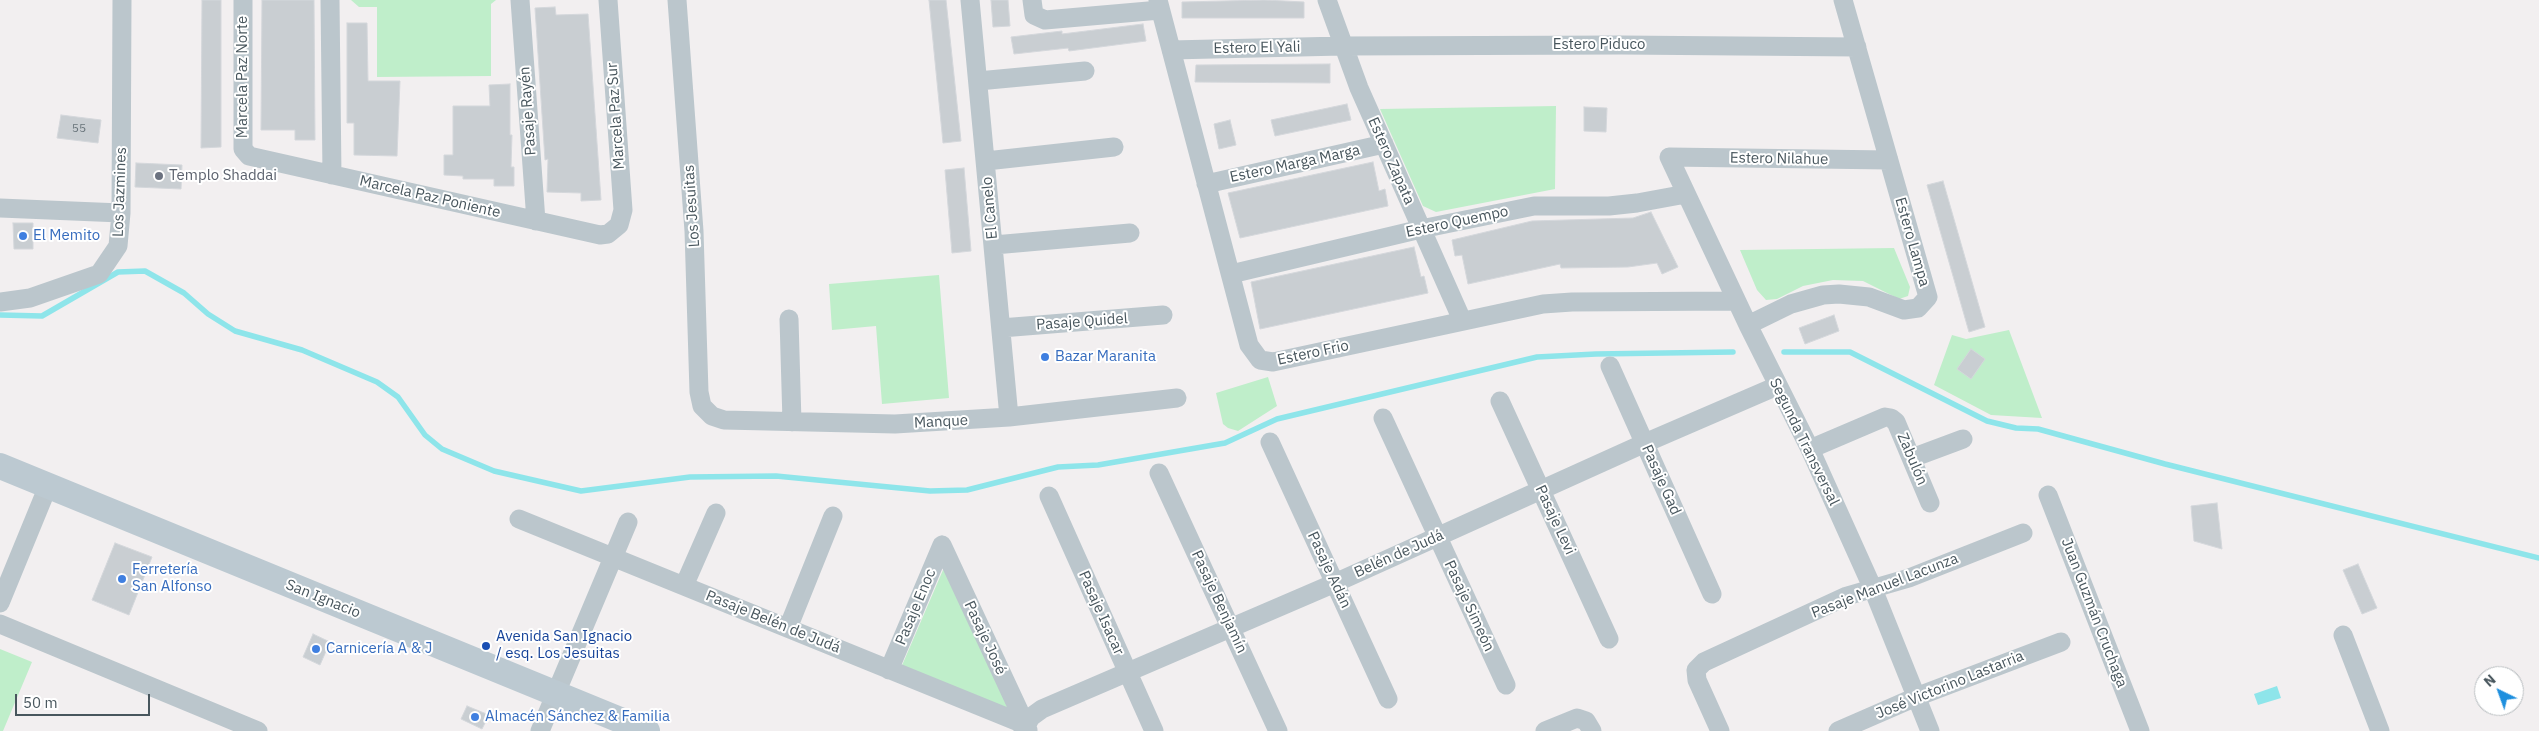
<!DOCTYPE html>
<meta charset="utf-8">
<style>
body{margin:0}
#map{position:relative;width:2539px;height:731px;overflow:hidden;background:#f2eff0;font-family:"IBM Plex Sans",sans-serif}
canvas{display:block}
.north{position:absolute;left:2474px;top:666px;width:50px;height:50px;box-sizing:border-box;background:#fff;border:1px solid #b6bbbe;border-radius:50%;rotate:318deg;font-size:14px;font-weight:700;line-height:20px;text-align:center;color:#48565d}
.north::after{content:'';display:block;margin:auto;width:18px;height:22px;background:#1e8fde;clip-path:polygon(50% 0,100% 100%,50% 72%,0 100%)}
.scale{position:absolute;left:15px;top:694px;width:135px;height:22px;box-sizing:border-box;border:2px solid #48565d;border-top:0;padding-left:6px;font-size:15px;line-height:18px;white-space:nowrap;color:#48565d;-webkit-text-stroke:4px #fff;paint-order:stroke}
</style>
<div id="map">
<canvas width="2539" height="731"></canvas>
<div class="north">N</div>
<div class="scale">50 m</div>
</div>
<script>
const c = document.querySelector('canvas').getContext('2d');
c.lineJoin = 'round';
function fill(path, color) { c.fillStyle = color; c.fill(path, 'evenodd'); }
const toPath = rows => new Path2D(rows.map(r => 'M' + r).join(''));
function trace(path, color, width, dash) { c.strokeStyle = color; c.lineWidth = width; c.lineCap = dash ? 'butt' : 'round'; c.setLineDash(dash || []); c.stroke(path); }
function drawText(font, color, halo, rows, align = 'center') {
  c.font = font + ' "IBM Plex Sans",sans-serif'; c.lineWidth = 4; c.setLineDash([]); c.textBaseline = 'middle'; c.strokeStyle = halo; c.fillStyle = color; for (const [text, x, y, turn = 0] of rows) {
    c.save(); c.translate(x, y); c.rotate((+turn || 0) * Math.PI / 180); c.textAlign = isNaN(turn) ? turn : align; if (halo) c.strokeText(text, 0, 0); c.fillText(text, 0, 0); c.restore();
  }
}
fill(toPath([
 [351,0,496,0,491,4,491,76,377,77,377,7,359,7],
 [1556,106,1555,189,1436,212,1423,206,1380,109],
 [1894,248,1910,287,1908,296,1899,299,1863,281,1833,280,1803,286,1777,299,1766,300,1757,290,1740,250],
 [939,275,949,398,882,404,876,326,832,330,829,284],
 [2009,330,2042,418,1991,415,1934,385,1952,335,1966,339],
 [1268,377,1277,406,1238,431,1228,428,1223,424,1216,393],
 [946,563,1012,718,900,670],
 [0,649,32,662,3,731,0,731]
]), '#bfeeca');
fill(toPath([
 [2277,686,2281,698,2258,705,2254,694]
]), '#8ee5ea');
trace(toPath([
 [0,315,42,316,118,272,145,271,184,293,208,314,235,331,302,350,377,382,398,397,425,435,442,449,494,471,581,491,690,477,776,476,930,491,967,490,1058,467,1098,465,1225,443,1277,419,1537,357,1596,354,1733,352],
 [1784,352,1850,352,1987,421,2016,428,2038,429,2165,464,2539,558]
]), '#8ee5ea', 5.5);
const building = toPath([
 [202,0,221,0,221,147,201,148,202,0],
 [262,0,314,0,315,140,295,140,295,130,261,130,262,0],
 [929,0,946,0,961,141,943,143,929,0],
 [991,0,1008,0,1010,26,993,27,991,0],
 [1265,0,1304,2,1304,18,1182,18,1182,2,1265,0],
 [555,7,556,15,588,14,601,200,581,201,581,193,547,192,548,159,545,160,535,8,555,7],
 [347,23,367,23,368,81,400,81,397,156,354,155,354,123,347,123,347,23],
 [1143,24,1146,41,1069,51,1068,48,1014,54,1011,37,1062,31,1062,34,1143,24],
 [1330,64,1330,83,1195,82,1196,65,1330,64],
 [510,84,510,135,512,135,511,167,514,167,514,186,494,186,494,179,463,179,463,176,444,175,444,155,453,155,453,106,490,106,489,85,510,84],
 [1347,104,1351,120,1275,136,1271,120,1347,104],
 [1584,107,1607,108,1606,132,1584,131,1584,107],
 [61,115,101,120,98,143,57,138,61,115],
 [1230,120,1236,145,1219,149,1214,124,1230,120],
 [1373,162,1379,191,1385,189,1388,206,1240,238,1228,193,1373,162],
 [136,163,182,165,181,189,135,187,136,163],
 [964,168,971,251,952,253,945,170,964,168],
 [1943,181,1985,327,1969,332,1927,185,1943,181],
 [1651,212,1678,267,1662,274,1657,263,1628,267,1561,268,1560,264,1468,284,1462,255,1455,256,1452,240,1532,221,1633,218,1651,212],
 [13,223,33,223,33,249,14,249,13,223],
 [1414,247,1421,277,1424,276,1428,293,1260,329,1251,282,1414,247],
 [1834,315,1839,331,1805,344,1799,328,1834,315],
 [1971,349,1985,359,1971,379,1957,369,1971,349],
 [2217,503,2222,549,2194,541,2191,506,2217,503],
 [115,543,152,557,129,615,92,600,115,543],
 [2358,564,2377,608,2362,614,2343,570,2358,564],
 [313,634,330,642,320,665,303,657,313,634],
 [467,706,489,715,482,729,461,719,467,706]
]);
fill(building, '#c9ced2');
trace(building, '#d4d7db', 1);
trace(toPath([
 [243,0,243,149,249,156,600,235,608,234,619,225,623,210,608,0],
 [330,0,332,175],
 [520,0,536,221],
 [677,0,694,231,699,392,702,406,712,416,724,420,895,424,1009,417,1177,398],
 [970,0,1009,417],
 [1032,0,1034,15,1045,20,1160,10],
 [1158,0,1249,345,1260,360,1273,362,1543,304,1572,302,1736,301],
 [1327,0,1359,88,1462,320],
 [1171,50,1342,46,1621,45,1857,47],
 [978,81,1085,71],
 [1889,160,1669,157,1748,325,1810,449,1873,589,1930,731],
 [986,161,1114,147],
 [1206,184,1384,144],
 [0,208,121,213],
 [994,245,1130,233],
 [1231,274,1421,229,1534,206,1609,206,1637,203,1686,194],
 [0,302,30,298,99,274,118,246,121,213,122,0],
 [789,319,792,422],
 [1748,325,1791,304,1823,295,1839,294,1869,297,1904,310,1918,308,1928,297,1843,0],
 [1001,328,1163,315],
 [1610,366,1712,594],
 [1500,401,1609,639],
 [1383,418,1506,685],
 [1270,442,1388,699],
 [1810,449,1885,417,1891,418,1896,422,1930,503],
 [1912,458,1963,439],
 [1159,473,1278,731],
 [2048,495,2140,731],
 [1049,496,1154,731],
 [519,519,1026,725],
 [942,545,1028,730],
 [684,586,716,513],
 [0,603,48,486],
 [0,624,258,731],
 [788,628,833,516],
 [2343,635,2380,731],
 [889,670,942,545],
 [540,731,628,522],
 [1023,731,1031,717,1042,709,1335,583,1645,443,1777,386],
 [1545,731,1577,718,1586,721,1592,731],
 [1720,731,1697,680,1696,670,1704,662,1847,596,1909,578,2023,533],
 [1838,731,1916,697,2061,642]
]), '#bbc6cc', 19);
trace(toPath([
 [0,466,647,731]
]), '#bcc9d1', 26);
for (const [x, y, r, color] of [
 [159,176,5,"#6b7280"],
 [23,236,5,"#3f7fe0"],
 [1045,357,5,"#3f7fe0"],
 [122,579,5,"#3f7fe0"],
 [486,646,5,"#1a4fb4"],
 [316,649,5,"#3f7fe0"],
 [475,717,5,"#3f7fe0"]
]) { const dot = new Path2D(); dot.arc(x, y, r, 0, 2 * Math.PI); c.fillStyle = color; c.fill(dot); trace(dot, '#fff', 2); }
drawText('12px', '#68747a', null, [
 ["55",79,129]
]);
drawText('15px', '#48565d', '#fff', [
 ["Estero Piduco",1599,45],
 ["Estero El Yali",1257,48,-1],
 ["Marcela Paz Norte",243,77,-90],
 ["Pasaje Rayén",528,111,-94],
 ["Marcela Paz Sur",616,116,-94],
 ["Estero Nilahue",1779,159,1],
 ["Estero Zapata",1391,161,66],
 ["Estero Marga Marga",1295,164,-12],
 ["Los Jazmines",120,192,-88],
 ["Marcela Paz Poniente",430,197,13],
 ["Los Jesuitas",692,206,-94],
 ["El Canelo",990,208,-95],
 ["Estero Quempo",1457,222,-12],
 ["Estero Lampa",1912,242,74],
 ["Pasaje Quidel",1082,322,-4],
 ["Estero Frio",1313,353,-12],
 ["Manque",941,422,-3],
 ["Segunda Transversal",1804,442,64],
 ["Zabulón",1912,459,67],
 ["Pasaje Gad",1661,480,66],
 ["Pasaje Levi",1555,520,65],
 ["Belén de Judá",1399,554,-24],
 ["Pasaje Adán",1329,570,65],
 ["Pasaje Manuel Lacunza",1885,586,-21],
 ["San Ignacio",323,599,22],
 ["Pasaje Benjamín",1219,602,65],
 ["Pasaje Simeón",1469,606,65],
 ["Pasaje Enoc",916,607,-67],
 ["Pasaje Isacar",1101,613,66],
 ["Juan Guzmán Cruchaga",2094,613,69],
 ["Pasaje Belén de Judá",773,622,22],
 ["Pasaje José",985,638,65],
 ["José Victorino Lastarria",1950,685,-22]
]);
drawText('15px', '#5b616d', '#fff', [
 ["Templo Shaddai",169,176]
], 'left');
drawText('15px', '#366cbe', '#fff', [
 ["El Memito",33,236],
 ["Bazar Maranita",1055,357],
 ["Ferretería",132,570],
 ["San Alfonso",132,587],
 ["Carnicería A & J",326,649],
 ["Almacén Sánchez & Familia",485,717]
], 'left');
drawText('15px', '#164399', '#fff', [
 ["Avenida San Ignacio",496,637],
 ["/ esq. Los Jesuitas",496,654]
], 'left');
</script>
